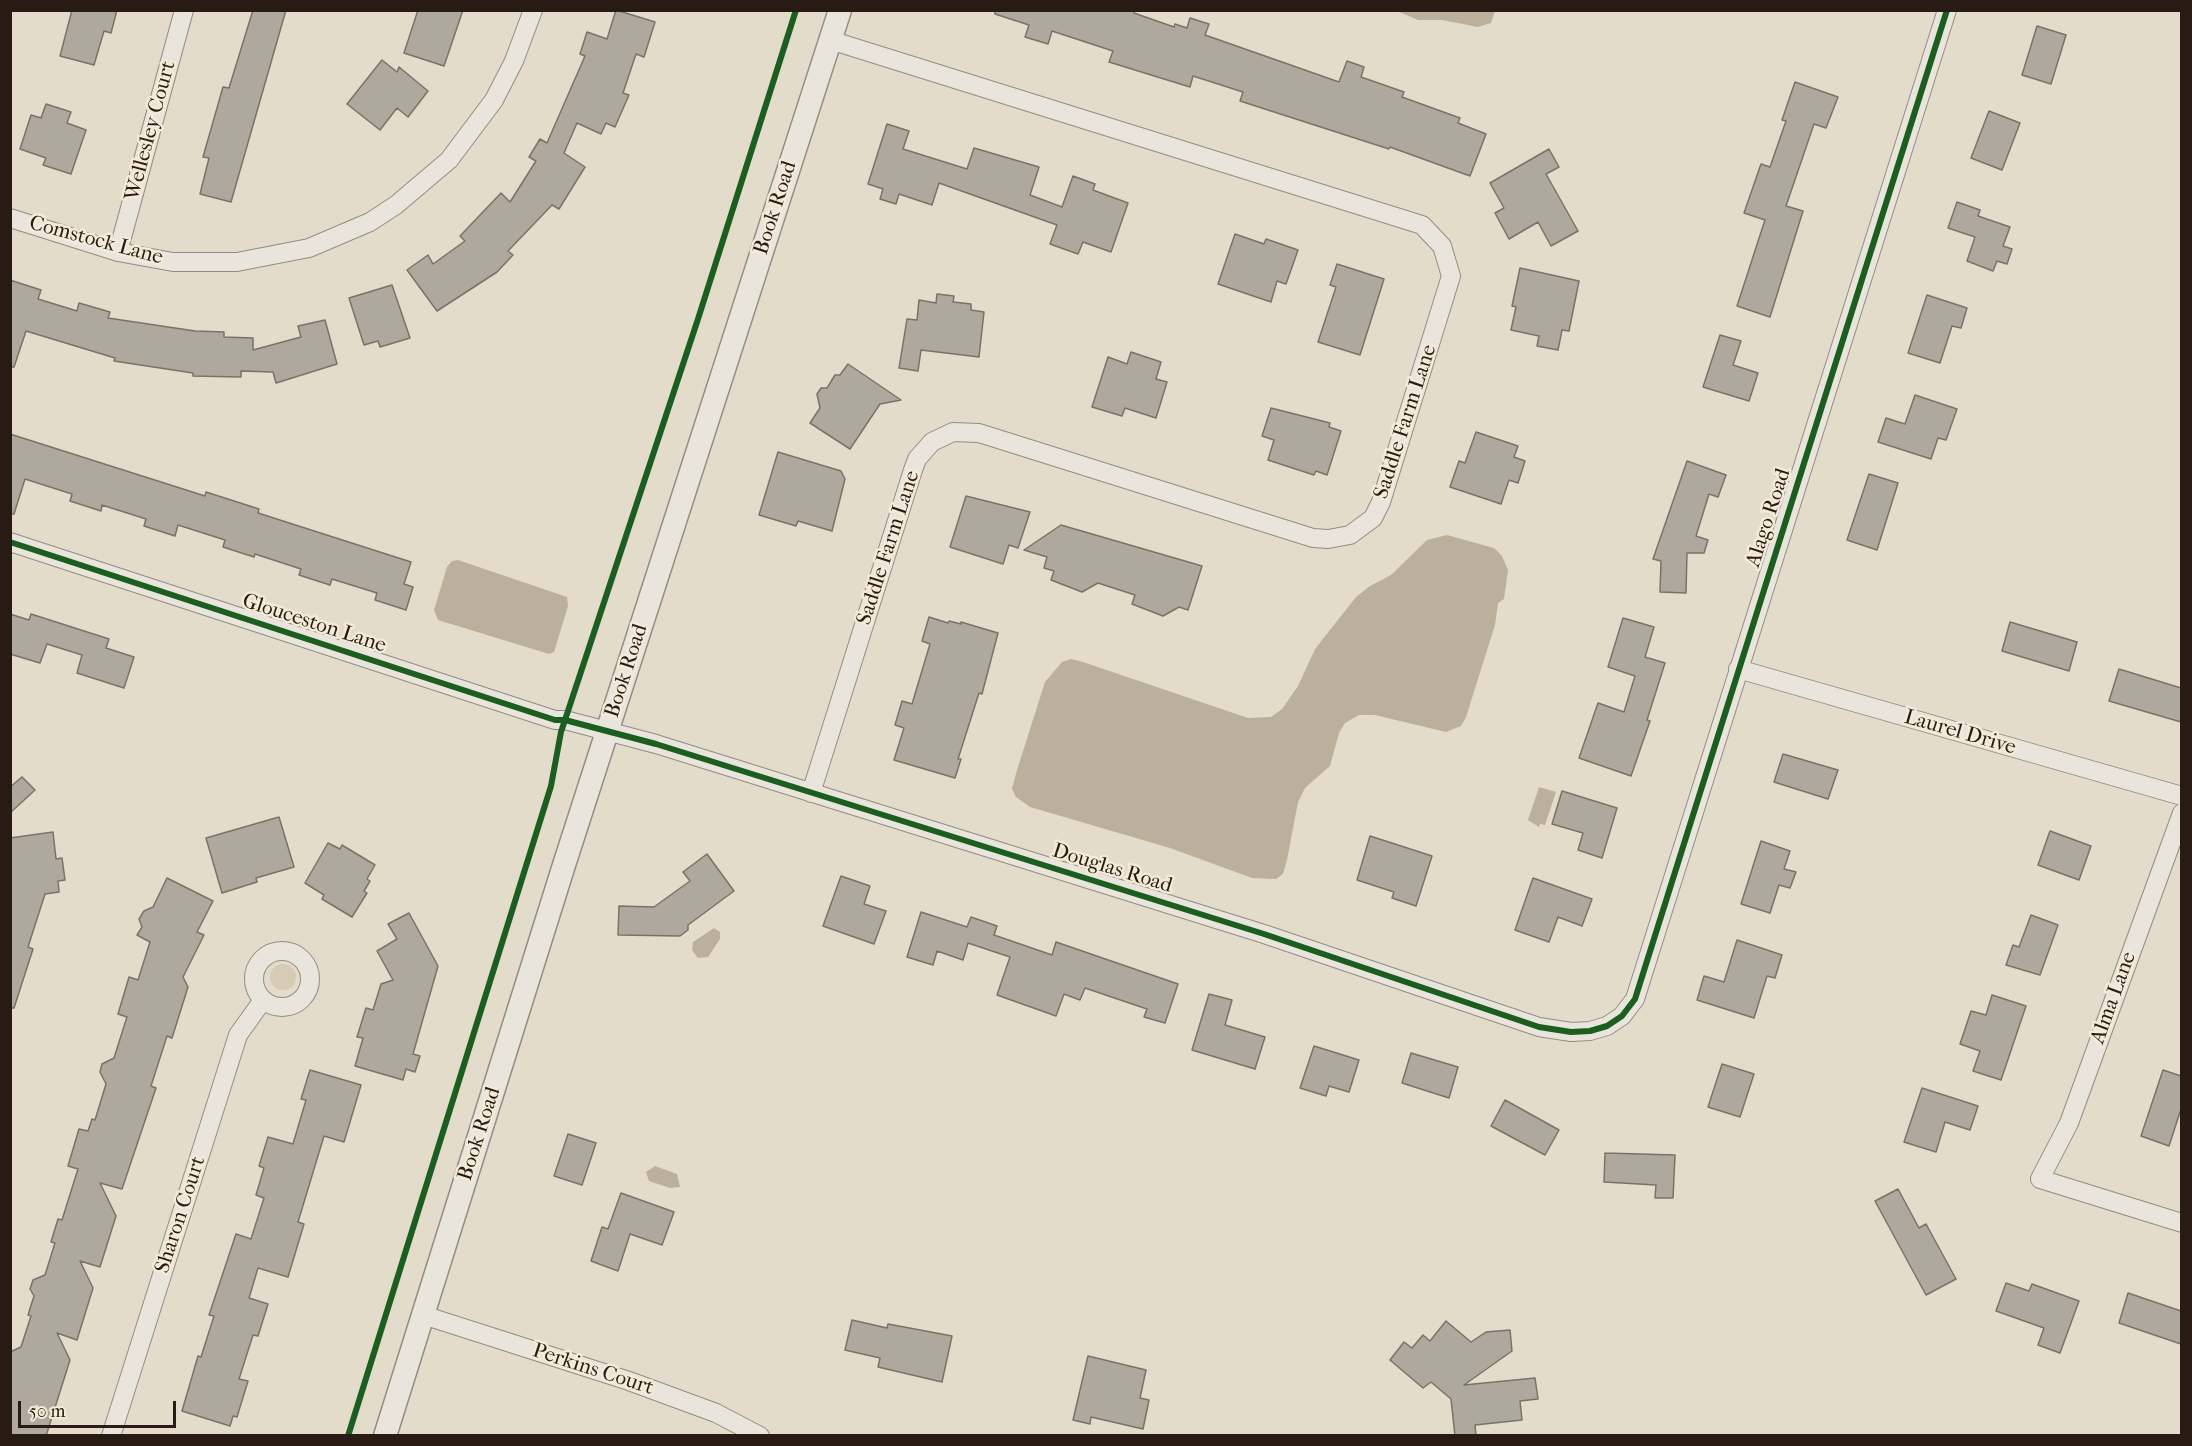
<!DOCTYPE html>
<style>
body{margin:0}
#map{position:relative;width:2192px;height:1446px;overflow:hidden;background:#e3dccb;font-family:"IM FELL French Canon",serif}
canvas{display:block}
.frame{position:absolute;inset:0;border:12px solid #271b14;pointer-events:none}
.scale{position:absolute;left:18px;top:1401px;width:158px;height:27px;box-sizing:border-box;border:3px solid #271b14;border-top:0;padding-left:8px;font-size:18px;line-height:21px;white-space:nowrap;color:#271b14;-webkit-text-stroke:4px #f3ebd7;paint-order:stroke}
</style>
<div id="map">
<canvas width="2192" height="1446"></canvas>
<div class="frame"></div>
<div class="scale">50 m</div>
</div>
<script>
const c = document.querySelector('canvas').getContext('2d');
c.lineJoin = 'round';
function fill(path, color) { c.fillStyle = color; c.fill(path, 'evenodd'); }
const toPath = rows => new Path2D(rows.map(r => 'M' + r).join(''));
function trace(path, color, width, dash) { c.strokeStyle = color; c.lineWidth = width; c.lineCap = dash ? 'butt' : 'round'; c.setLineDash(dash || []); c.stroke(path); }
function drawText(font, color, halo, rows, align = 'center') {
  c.font = font + ' "IM FELL French Canon",serif'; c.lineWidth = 5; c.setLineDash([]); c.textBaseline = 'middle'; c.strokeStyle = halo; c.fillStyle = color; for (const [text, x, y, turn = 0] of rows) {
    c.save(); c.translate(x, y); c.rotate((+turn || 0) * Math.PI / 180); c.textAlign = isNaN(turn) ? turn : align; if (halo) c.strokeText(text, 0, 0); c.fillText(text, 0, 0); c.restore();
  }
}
fill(toPath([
 '270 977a13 13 0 1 1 26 0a13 13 0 1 1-26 0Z'
]), '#d6ccb6');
fill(toPath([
 [1397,11,1495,10,1495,11,1491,23,1478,27,1442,20,1418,20],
 [1447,535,1494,548,1502,556,1508,570,1504,599,1498,603,1495,625,1466,717,1461,726,1446,732,1375,715,1359,715,1345,723,1339,733,1330,766,1305,788,1298,802,1287,860,1283,874,1276,879,1252,878,1170,848,1030,807,1016,797,1012,789,1017,770,1045,682,1062,662,1071,659,1083,662,1248,718,1271,717,1282,709,1298,686,1315,649,1356,597,1370,586,1391,575,1427,540],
 [458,560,567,597,568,606,554,652,549,654,438,620,434,610,447,567,452,561],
 [1539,787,1556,792,1545,825,1540,824,1539,827,1528,820],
 [714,928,720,932,720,939,708,957,698,958,692,950,693,942],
 [655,1166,677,1174,680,1187,670,1188,649,1181,646,1172]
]), '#bbb09b');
const building = toPath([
 [72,10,117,10,111,33,104,31,94,65,60,56,72,10],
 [253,10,286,10,231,202,200,194,209,158,203,157,223,87,229,88,253,10],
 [418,10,463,10,444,66,404,53,418,10],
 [616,10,655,22,644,57,636,54,623,93,629,95,615,127,606,123,601,134,577,123,564,153,585,167,559,209,552,205,508,251,513,255,497,272,437,311,407,270,428,255,433,264,465,241,460,236,501,193,510,202,536,161,529,157,540,139,547,143,585,56,580,54,587,32,607,39,616,10],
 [995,10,1135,10,1134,13,1174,27,1175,24,1187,28,1190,18,1209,24,1205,35,1339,82,1347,61,1364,67,1361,77,1404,92,1402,97,1460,118,1458,123,1486,134,1470,176,1390,147,1389,149,1240,101,1243,92,1193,76,1190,87,1109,62,1113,51,1052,31,1048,44,1025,37,1029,25,995,14,995,10],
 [2037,26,2066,35,2051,84,2022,75,2037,26],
 [382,60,397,72,399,67,428,91,408,117,397,108,380,130,347,104,382,60],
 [1795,82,1838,97,1826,128,1814,124,1786,206,1803,211,1770,317,1737,306,1765,220,1744,213,1761,164,1770,167,1786,121,1782,120,1795,82],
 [46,104,71,112,67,123,86,130,71,174,43,165,46,158,20,149,31,115,41,118,46,104],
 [1989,111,2020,123,2002,170,1971,158,1989,111],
 [887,124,909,131,903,149,967,169,974,148,1039,167,1030,195,1062,207,1073,176,1095,184,1093,190,1128,203,1111,252,1083,242,1078,254,1050,244,1057,225,939,183,932,205,899,194,896,204,880,199,883,189,868,184,887,124],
 [1549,149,1559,167,1546,174,1578,231,1551,246,1538,222,1509,239,1495,213,1504,208,1490,183,1549,149],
 [1957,202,1980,210,1978,216,2010,227,2003,246,2012,249,2007,264,1997,261,1993,271,1967,261,1975,237,1948,228,1957,202],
 [1235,234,1264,244,1266,239,1298,250,1286,284,1277,281,1271,302,1218,284,1235,234],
 [1337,264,1384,279,1360,355,1318,342,1336,287,1330,285,1337,264],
 [1520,268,1579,281,1569,331,1562,330,1558,350,1537,346,1539,336,1511,330,1516,307,1512,306,1520,268],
 [10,280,41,290,38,299,77,311,79,303,110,312,108,318,195,331,224,332,224,337,253,338,253,350,301,337,298,326,325,320,337,364,276,383,273,372,241,371,241,377,193,376,193,373,114,361,115,358,26,331,14,367,10,367,10,280],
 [392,285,410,338,380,347,378,341,364,345,349,298,392,285],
 [937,294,954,296,953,302,971,304,971,310,984,312,979,357,921,350,918,371,899,368,907,319,917,320,919,300,936,303,937,294],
 [1927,295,1967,308,1961,328,1952,326,1940,363,1908,353,1927,295],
 [1720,335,1741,341,1733,365,1758,373,1749,401,1703,387,1720,335],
 [1131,352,1161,362,1156,379,1167,382,1156,418,1125,408,1122,416,1092,407,1108,357,1127,364,1131,352],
 [848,364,901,400,880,404,850,449,810,423,820,408,817,394,821,388,827,388,835,375,840,375,848,364],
 [1915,395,1957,409,1946,440,1938,438,1931,459,1878,442,1886,418,1905,424,1915,395],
 [1271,408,1330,423,1329,427,1341,431,1327,475,1316,471,1314,475,1268,460,1274,440,1262,436,1271,408],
 [1476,432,1518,446,1514,457,1525,461,1518,483,1509,480,1501,504,1450,487,1459,461,1465,463,1476,432],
 [10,434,205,496,206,492,259,509,258,513,411,562,404,584,413,587,406,610,375,600,377,593,332,579,330,585,299,575,301,569,255,554,254,557,223,547,225,540,178,525,175,536,144,526,146,519,102,505,101,511,70,501,72,494,25,479,14,514,10,514,10,434],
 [778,452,841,471,845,479,832,531,798,521,796,526,759,515,778,452],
 [1687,461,1726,475,1718,497,1709,494,1696,536,1708,540,1704,553,1687,553,1686,593,1660,592,1661,561,1653,559,1687,461],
 [1869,474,1898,483,1877,550,1847,540,1869,474],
 [966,496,1030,512,1018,548,1009,545,1003,564,950,547,966,496],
 [1061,525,1202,566,1188,610,1179,607,1163,616,1132,604,1135,595,1098,583,1082,592,1051,580,1054,571,1044,568,1047,557,1024,550,1061,525],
 [10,614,29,620,31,614,109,639,106,648,134,657,124,688,77,673,82,655,47,644,40,663,10,654,10,614],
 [929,617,948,623,949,621,961,624,961,622,998,633,982,694,979,693,958,759,961,759,955,778,894,760,904,728,895,725,902,701,912,704,930,644,922,641,929,617],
 [1623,618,1654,627,1645,657,1665,663,1647,720,1650,721,1631,776,1579,758,1598,703,1624,712,1635,676,1608,667,1623,618],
 [2010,622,2077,642,2069,671,2002,651,2010,622],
 [2119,669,2181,688,2181,722,2109,701,2119,669],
 [1783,754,1838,770,1828,799,1774,782,1783,754],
 [22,777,35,790,10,813,10,787,22,777],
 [1562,791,1617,808,1602,858,1578,850,1583,833,1552,824,1562,791],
 [279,817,294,867,256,878,257,882,222,893,206,838,279,817],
 [2050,831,2091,846,2079,880,2038,865,2050,831],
 [53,832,56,859,62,858,65,880,58,881,59,892,45,894,28,947,33,949,14,1008,10,1008,10,838,53,832],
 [1370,836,1432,856,1416,906,1392,898,1394,892,1357,880,1370,836],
 [1761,841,1790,851,1784,869,1796,872,1790,888,1779,885,1770,913,1741,904,1761,841],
 [328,843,340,849,342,845,375,865,367,879,370,881,364,891,367,893,352,917,322,899,324,895,305,883,328,843],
 [707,854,734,891,688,925,688,930,680,936,618,935,619,906,654,907,690,881,683,872,707,854],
 [841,876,870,886,864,904,886,911,874,944,823,926,841,876],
 [167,878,213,901,197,932,204,935,183,977,188,987,172,1038,167,1036,151,1086,156,1088,122,1189,100,1183,116,1216,100,1267,80,1261,93,1288,77,1340,57,1333,70,1360,46,1436,10,1436,10,1352,21,1347,31,1316,28,1315,34,1296,30,1289,33,1280,45,1275,55,1243,51,1242,58,1219,62,1220,78,1169,68,1166,79,1129,88,1131,92,1119,95,1120,106,1084,100,1072,102,1064,114,1058,127,1017,118,1014,129,977,138,980,150,942,137,935,142,927,139,919,144,911,153,907,167,878],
 [1533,878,1592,899,1582,926,1558,917,1549,942,1515,930,1533,878],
 [921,912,967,927,971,917,997,926,994,935,1052,955,1056,942,1178,984,1165,1023,1144,1017,1147,1009,1085,988,1080,1000,1064,994,1056,1016,997,995,1010,957,968,943,963,960,937,951,933,965,907,957,921,912],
 [409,913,438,966,413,1054,420,1056,415,1072,406,1069,403,1080,355,1066,363,1038,357,1037,366,1008,373,1010,381,984,393,980,377,951,397,939,388,924,409,913],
 [2031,915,2058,925,2040,975,2006,965,2013,945,2019,947,2031,915],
 [1737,940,1782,955,1775,978,1767,976,1754,1018,1697,1000,1704,976,1724,982,1737,940],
 [1209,994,1232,1000,1225,1025,1265,1037,1255,1069,1192,1050,1209,994],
 [1992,995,2026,1006,2001,1080,1973,1071,1980,1051,1960,1044,1971,1011,1986,1015,1992,995],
 [1314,1046,1359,1060,1349,1092,1329,1086,1326,1096,1300,1088,1314,1046],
 [1411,1053,1458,1067,1449,1098,1402,1083,1411,1053],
 [1722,1064,1754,1074,1740,1117,1708,1107,1722,1064],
 [310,1070,361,1085,344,1142,324,1136,298,1222,304,1224,288,1277,258,1268,249,1298,268,1304,258,1336,253,1335,239,1379,248,1381,237,1417,233,1416,230,1426,182,1411,198,1356,201,1357,214,1316,209,1315,236,1234,251,1239,264,1198,256,1195,264,1168,259,1166,268,1137,293,1144,306,1100,301,1099,310,1070],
 [2163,1070,2181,1076,2181,1109,2169,1146,2141,1136,2163,1070],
 [1922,1088,1978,1106,1970,1130,1945,1122,1936,1152,1904,1142,1922,1088],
 [1505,1100,1559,1130,1545,1155,1491,1126,1505,1100],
 [568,1134,596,1143,582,1185,554,1176,568,1134],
 [1605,1153,1675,1155,1673,1198,1655,1198,1656,1185,1604,1182,1605,1153],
 [1898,1189,1919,1228,1926,1224,1956,1279,1926,1295,1875,1201,1898,1189],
 [621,1193,674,1212,662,1245,630,1234,618,1271,591,1261,602,1227,608,1229,621,1193],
 [2006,1283,2029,1291,2032,1284,2079,1301,2060,1353,2038,1345,2044,1328,1996,1311,2006,1283],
 [2128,1293,2181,1311,2181,1344,2119,1323,2128,1293],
 [852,1320,887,1328,888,1324,952,1336,942,1382,878,1367,880,1358,845,1350,852,1320],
 [1446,1321,1471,1342,1486,1332,1510,1330,1512,1351,1464,1385,1535,1378,1538,1399,1520,1401,1522,1420,1475,1425,1476,1436,1455,1436,1451,1399,1431,1382,1423,1388,1390,1360,1404,1342,1412,1348,1423,1335,1430,1341,1446,1321],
 [1088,1356,1146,1370,1140,1398,1149,1400,1143,1429,1091,1417,1090,1424,1073,1420,1088,1356]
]);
fill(building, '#afa99d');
trace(building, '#78736a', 1.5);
const minor = toPath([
 [10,218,118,252,173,262,237,262,309,248,370,222,396,205,449,160,494,100,514,61,533,10],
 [118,252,184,10],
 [10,542,555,720,565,720,656,744,1264,934,1539,1027,1571,1032,1590,1031,1607,1026,1622,1016,1635,999,1947,10],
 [1738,669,2182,796],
 [811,793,913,470,917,459,932,442,953,432,979,433,1313,538,1328,539,1350,535,1373,518,1381,502,1451,276,1442,246,1422,225,830,40],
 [2182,813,2069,1123,2040,1179,2182,1223],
 '254 979a28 28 0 1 1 56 0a28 28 0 1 1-56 0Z',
 [423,1315,629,1381,716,1413,760,1436],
 [111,1436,238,1035,263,1000]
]);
const tertiary = toPath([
 [385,1436,564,865,840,10]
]);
trace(minor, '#928d82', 20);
trace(tertiary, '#928d82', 25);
trace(minor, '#e9e5dd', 18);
trace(tertiary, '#e9e5dd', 22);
trace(toPath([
 [10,542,555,720,565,720,656,744,1264,934,1539,1027,1571,1032,1590,1031,1607,1026,1622,1016,1635,999,1947,10],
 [348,1436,551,786,561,732,698,319,796,10]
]), '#1b5e20', 6);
drawText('21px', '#271b14', '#f3ebd7', [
 ["Wellesley Court",151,131,-75],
 ["Book Road",776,208,-72],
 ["Comstock Lane",96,241,15],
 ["Saddle Farm Lane",1406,422,-72],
 ["Alago Road",1769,518,-72],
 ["Saddle Farm Lane",889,548,-72],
 ["Glouceston Lane",314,624,18],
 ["Book Road",627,671,-72],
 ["Laurel Drive",1960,733,16],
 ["Douglas Road",1112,869,17],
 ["Alma Lane",2114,998,-70],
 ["Book Road",480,1134,-72],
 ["Sharon Court",181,1215,-72],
 ["Perkins Court",593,1370,18]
]);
</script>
